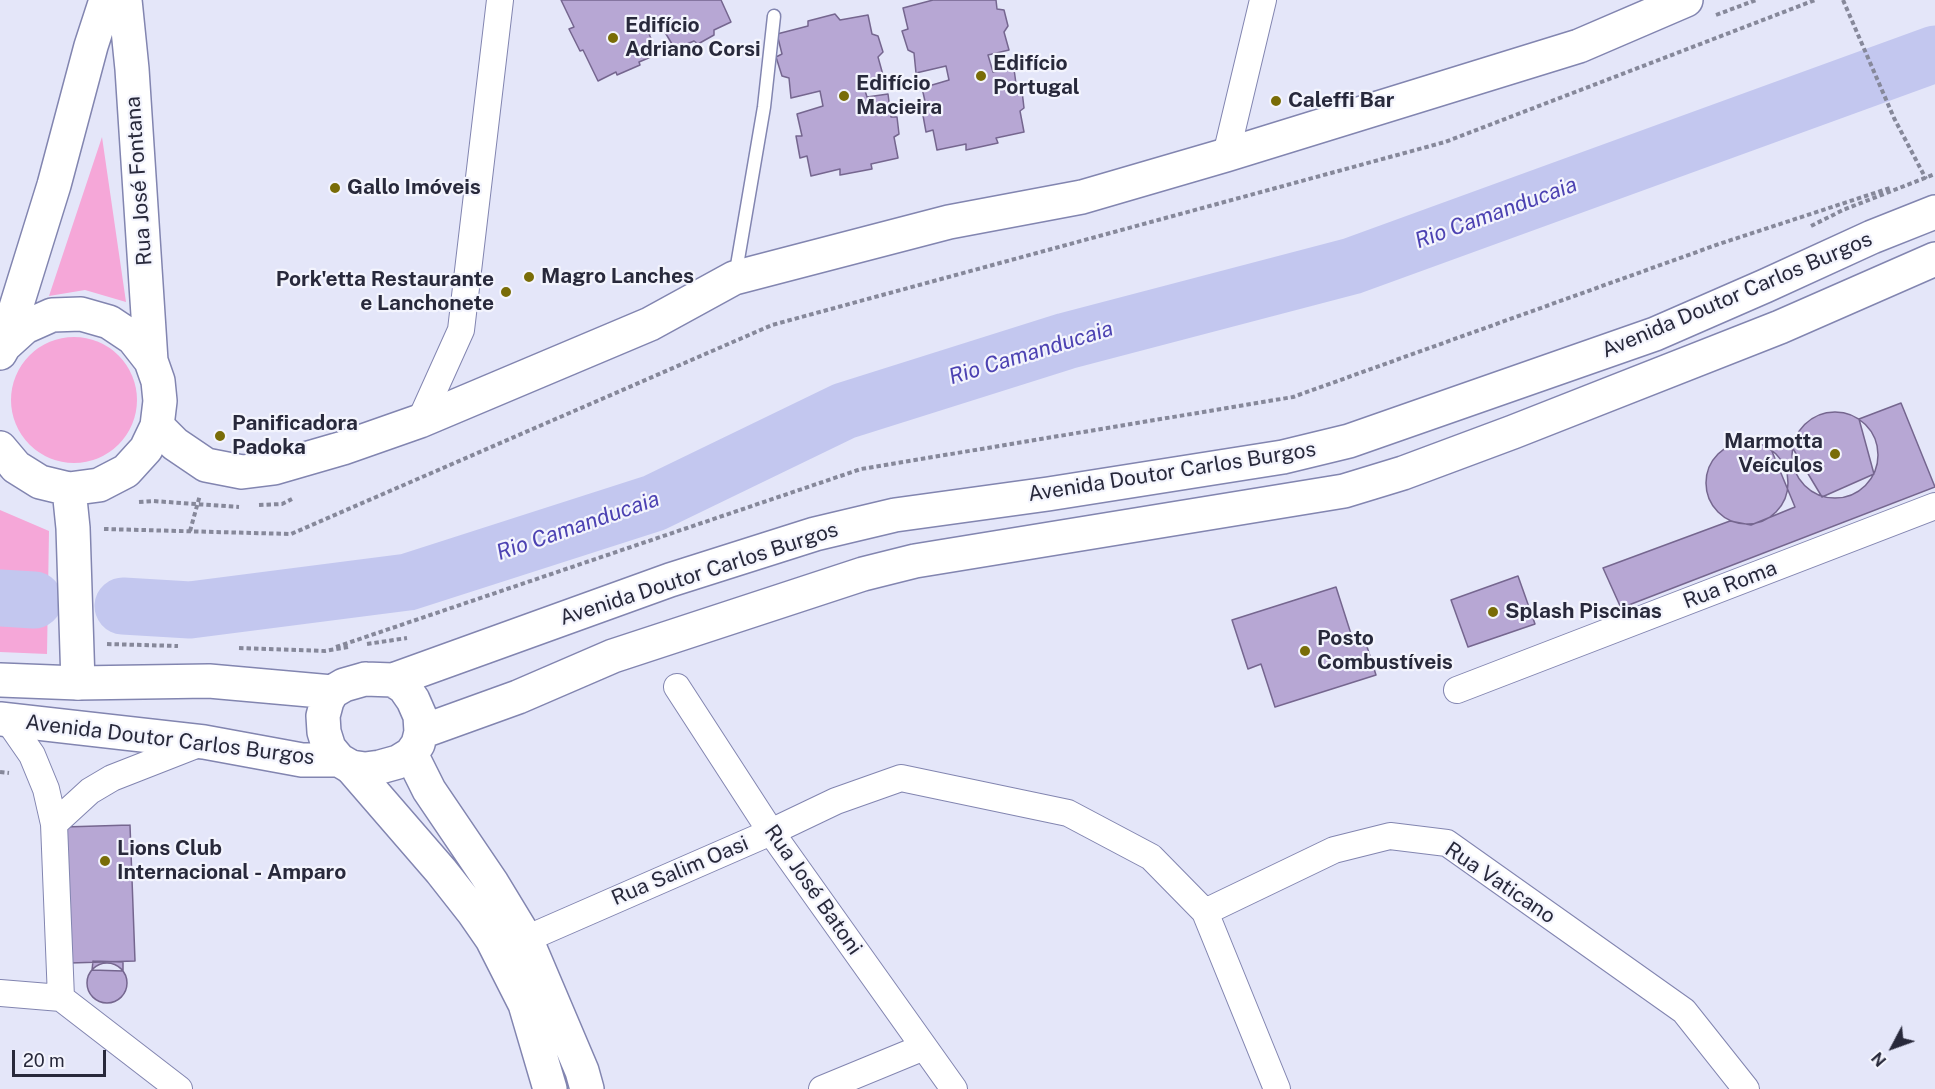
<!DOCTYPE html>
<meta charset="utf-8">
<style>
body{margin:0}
#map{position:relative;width:1935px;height:1089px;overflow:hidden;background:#e4e6f9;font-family:"Public Sans",sans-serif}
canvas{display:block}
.north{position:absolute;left:1863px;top:1017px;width:60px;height:60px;-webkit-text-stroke:4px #f3f4fd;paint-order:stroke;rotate:229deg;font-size:16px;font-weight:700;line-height:24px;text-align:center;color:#28293b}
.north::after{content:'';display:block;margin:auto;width:21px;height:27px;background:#28293b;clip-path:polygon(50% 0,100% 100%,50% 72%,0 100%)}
.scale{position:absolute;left:12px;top:1050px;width:94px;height:27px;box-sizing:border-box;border:3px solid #28293b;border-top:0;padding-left:8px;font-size:18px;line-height:21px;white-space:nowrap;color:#28293b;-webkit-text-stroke:4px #f3f4fd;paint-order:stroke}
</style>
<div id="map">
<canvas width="1935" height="1089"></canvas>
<div class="north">N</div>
<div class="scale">20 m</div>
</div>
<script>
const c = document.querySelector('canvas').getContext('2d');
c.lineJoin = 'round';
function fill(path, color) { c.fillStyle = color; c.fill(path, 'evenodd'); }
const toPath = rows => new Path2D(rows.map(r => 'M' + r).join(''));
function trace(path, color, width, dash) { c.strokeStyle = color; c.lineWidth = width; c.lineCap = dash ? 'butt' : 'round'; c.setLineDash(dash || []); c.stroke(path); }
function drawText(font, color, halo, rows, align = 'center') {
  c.font = font + ' "Public Sans",sans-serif'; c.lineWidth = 4.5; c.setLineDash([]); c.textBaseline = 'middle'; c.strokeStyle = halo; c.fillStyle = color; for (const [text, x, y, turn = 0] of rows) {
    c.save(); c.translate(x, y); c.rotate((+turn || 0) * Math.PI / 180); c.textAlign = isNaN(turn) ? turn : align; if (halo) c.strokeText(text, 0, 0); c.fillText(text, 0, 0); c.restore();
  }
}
fill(toPath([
 [102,137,126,302,85,290,49,296],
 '11 400a63 63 0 1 1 126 0a63 63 0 1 1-126 0Z',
 [0,510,49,531,47,654,0,652]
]), '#f5a7d8');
trace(toPath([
 [0,598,34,600],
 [123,606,190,610,408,582,654,503,844,411,1066,341,1352,266,1935,54]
]), '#c3c7ef', 57);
const building = toPath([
 [561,0,721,0,731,22,714,30,714,35,698,44,694,41,675,49,663,29,649,34,658,54,639,62,640,65,617,75,616,72,598,81,583,50,580,51,569,29,574,27,561,0],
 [933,0,996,0,997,9,1004,10,1008,26,1004,32,1009,50,988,55,993,72,1014,69,1017,91,1022,91,1024,108,1020,111,1024,132,996,138,998,143,966,150,966,144,937,150,933,130,926,132,922,110,927,110,922,88,949,80,946,66,916,73,914,53,908,50,902,31,908,29,903,8,933,0],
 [835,14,840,20,868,15,872,34,878,36,883,52,878,57,883,75,862,81,867,97,888,94,891,117,897,117,899,134,894,137,898,158,871,164,872,169,840,175,840,169,811,176,807,156,800,158,796,136,802,136,797,114,823,106,820,91,791,98,789,78,782,76,776,57,782,54,777,34,808,26,808,21,835,14],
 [1901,403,1935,487,1621,608,1603,568,1730,521,1751,525,1795,507,1771,449,1792,447,1822,497,1874,474,1859,419,1901,403],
 '1792 455a43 43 0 1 1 86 0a43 43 0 1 1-86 0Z',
 '1706 483a41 41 0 1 1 82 0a41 41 0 1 1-82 0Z',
 [1518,576,1535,624,1468,647,1451,600,1518,576],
 [1336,587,1352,637,1363,634,1376,675,1275,707,1261,664,1248,669,1232,620,1336,587],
 [130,825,135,961,70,963,64,827,130,825],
 [93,961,123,962,123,971,92,970,93,961],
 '87 983a20 20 0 1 1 40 0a20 20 0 1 1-40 0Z'
]);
fill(building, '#b7a7d4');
trace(building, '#75668f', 1.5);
const lane = toPath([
 [735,277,764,107,774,16]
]);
const street = toPath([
 [1226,155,1263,0],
 [420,421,461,330,500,0],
 [677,687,771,832,954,1089],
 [1457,690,1935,506],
 [7,719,32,755,46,789,54,824,61,998],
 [54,824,90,791,112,778,204,742],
 [1205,912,1334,850,1390,836,1447,843,1684,1011,1746,1089],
 [526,939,771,832,836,801,901,778,1068,813,1151,857,1205,912,1277,1089],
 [0,993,61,998,179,1089],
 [822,1089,924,1047]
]);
const secondary = toPath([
 [125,0,132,69,151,361],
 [4,346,54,185,91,46,106,0],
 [0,353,4,346,25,327,52,315,81,314,109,322,133,338,151,361,158,381,160,401,157,426,146,449,126,471,99,485,69,489,40,482,16,467,0,448],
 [157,426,175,444,206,465,242,472,274,468,343,448,420,421,650,324,734,278,949,222,1082,197,1226,155,1579,46,1686,0],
 [69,489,73,528,78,683],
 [411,754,429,790,492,883,526,939,582,1071,587,1089],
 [351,767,441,871,474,913,492,939,525,1004,550,1089]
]);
const primary = toPath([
 [365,679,393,680,404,687,413,700,420,716,421,732,418,744,411,754,398,762,380,767,365,769,351,767,339,760,329,748,324,732,323,716,327,701,332,692,344,685,365,679],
 [0,680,78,683,209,681,332,692],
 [393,680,670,580,815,534,895,515,1048,494,1283,457,1349,441,1655,334,1765,286,1872,237,1935,212],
 [0,719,204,742,302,760,339,760],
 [421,732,518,697,613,656,863,574,915,561,1344,491,1403,473,1513,432,1780,327,1935,259]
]);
trace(lane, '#8285b0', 15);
trace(street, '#8285b0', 28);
trace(secondary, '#8285b0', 36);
trace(primary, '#8285b0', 36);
trace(toPath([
 [1843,0,1894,118,1926,179],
 [1716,15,1756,0],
 [1811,226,1843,210,1935,174],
 [139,502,153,501,239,507],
 [259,505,282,504,292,499],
 [104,529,291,534,772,325,1445,142,1815,0],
 [190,531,200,495],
 [107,644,178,646],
 [367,644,407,638],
 [336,647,861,469,1293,397,1719,244,1890,188],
 [239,648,325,651,348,647],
 [0,772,9,773]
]), '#86889a', 4, [4.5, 3]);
trace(lane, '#fff', 12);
trace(street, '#fff', 26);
trace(secondary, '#fff', 33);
trace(primary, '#fff', 33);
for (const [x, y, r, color] of [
 [613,38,6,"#796c07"],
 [981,76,6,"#796c07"],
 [844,96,6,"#796c07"],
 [1276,101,6,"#796c07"],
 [335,188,6,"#796c07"],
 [529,277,6,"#796c07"],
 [506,292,6,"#796c07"],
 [220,436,6,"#796c07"],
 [1835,454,6,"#796c07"],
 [1493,612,6,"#796c07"],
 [1305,651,6,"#796c07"],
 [105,861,6,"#796c07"]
]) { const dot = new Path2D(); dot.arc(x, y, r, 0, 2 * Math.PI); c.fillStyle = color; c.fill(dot); trace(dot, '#f3f4fd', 2); }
drawText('bold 21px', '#28293b', '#f3f4fd', [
 ["Edifício",625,26],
 ["Adriano Corsi",625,50],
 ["Edifício",993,64],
 ["Portugal",993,88],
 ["Edifício",856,84],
 ["Macieira",856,108],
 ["Caleffi Bar",1288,101],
 ["Gallo Imóveis",347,188],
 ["Magro Lanches",541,277],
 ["Pork'etta Restaurante",494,280,"right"],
 ["e Lanchonete",494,304,"right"],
 ["Panificadora",232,424],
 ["Padoka",232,448],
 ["Marmotta",1823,442,"right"],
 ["Veículos",1823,466,"right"],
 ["Splash Piscinas",1505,612],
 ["Posto",1317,639],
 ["Combustíveis",1317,663],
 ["Lions Club",117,849],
 ["Internacional - Amparo",117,873]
], 'left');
drawText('21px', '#28293b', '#f3f4fd', [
 ["Rua José Fontana",139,181,-94],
 ["Avenida Doutor Carlos Burgos",1737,295,-23],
 ["Avenida Doutor Carlos Burgos",1172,472,-9],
 ["Avenida Doutor Carlos Burgos",699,574,-18],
 ["Rua Roma",1730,585,-21],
 ["Avenida Doutor Carlos Burgos",170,740,7],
 ["Rua Salim Oasi",680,871,-23],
 ["Rua Vaticano",1500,883,34],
 ["Rua José Batoni",813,890,55]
]);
drawText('italic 22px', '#4c42b2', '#f3f4fd', [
 ["Rio Camanducaia",1496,213,-20],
 ["Rio Camanducaia",1031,353,-17],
 ["Rio Camanducaia",578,526,-19]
]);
</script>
